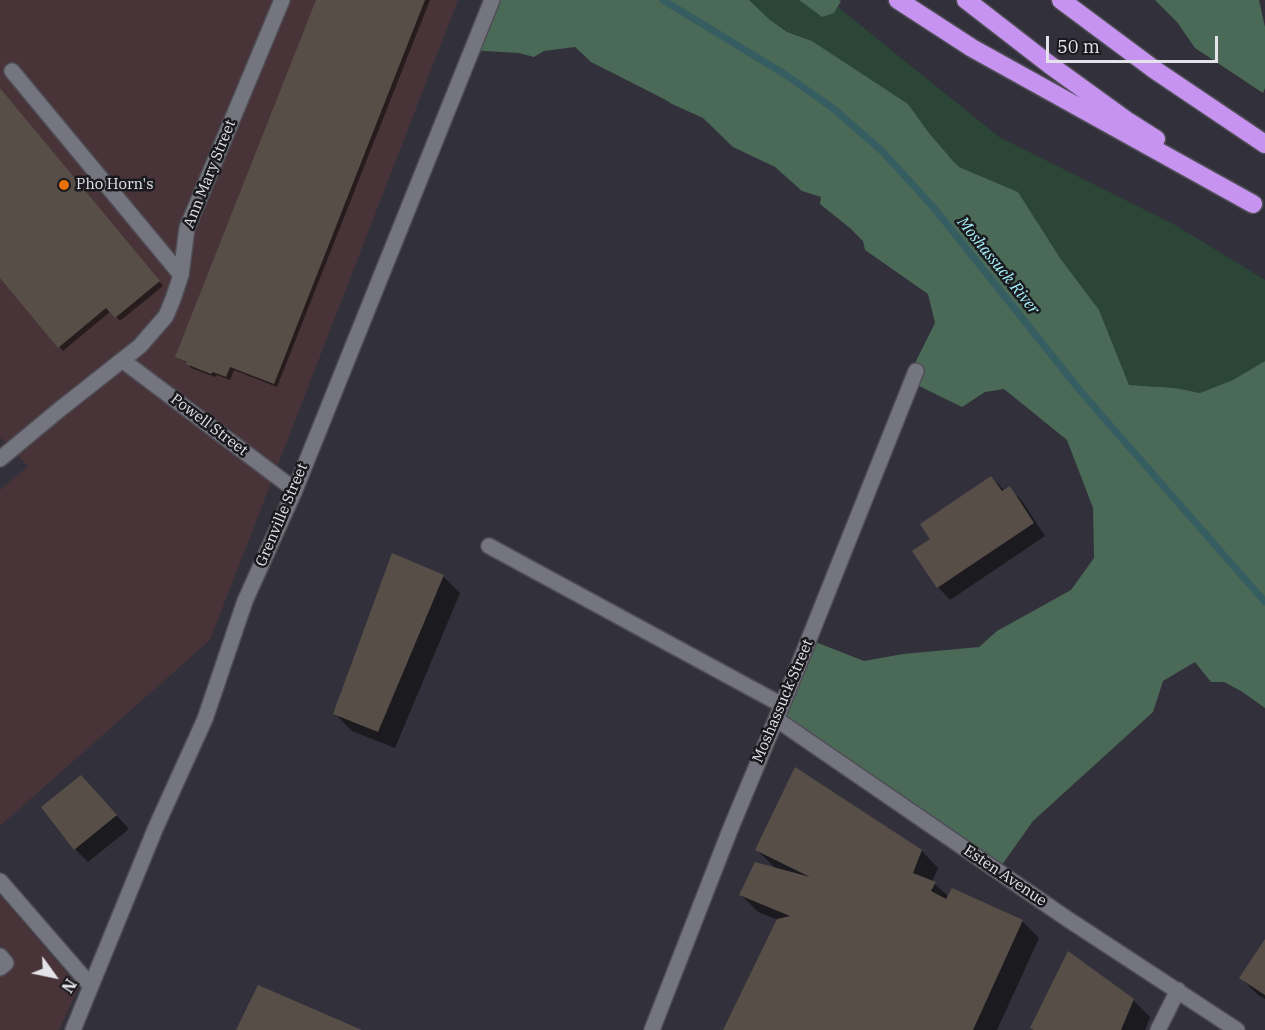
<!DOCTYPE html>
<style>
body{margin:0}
#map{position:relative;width:1265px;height:1030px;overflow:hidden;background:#32313b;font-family:"IBM Plex Serif",serif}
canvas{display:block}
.north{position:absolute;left:24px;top:946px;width:60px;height:60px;-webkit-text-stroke:4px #1a1a1e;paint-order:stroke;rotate:123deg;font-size:16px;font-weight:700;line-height:24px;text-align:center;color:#e4e3ea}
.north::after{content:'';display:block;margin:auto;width:21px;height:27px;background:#e4e3ea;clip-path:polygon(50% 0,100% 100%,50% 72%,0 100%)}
.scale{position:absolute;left:1046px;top:36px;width:172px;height:27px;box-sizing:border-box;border:3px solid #e4e3ea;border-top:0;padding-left:8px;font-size:18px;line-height:21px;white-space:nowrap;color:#e4e3ea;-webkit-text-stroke:4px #1a1a1e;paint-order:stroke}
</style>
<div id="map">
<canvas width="1265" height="1030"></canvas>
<div class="north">N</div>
<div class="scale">50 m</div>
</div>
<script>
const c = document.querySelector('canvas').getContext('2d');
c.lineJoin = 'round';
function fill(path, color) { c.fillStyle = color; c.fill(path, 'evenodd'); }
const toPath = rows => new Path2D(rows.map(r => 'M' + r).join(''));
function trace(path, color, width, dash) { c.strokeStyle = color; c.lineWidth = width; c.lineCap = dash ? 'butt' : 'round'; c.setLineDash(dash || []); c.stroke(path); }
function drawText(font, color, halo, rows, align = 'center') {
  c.font = font + ' "IBM Plex Serif",serif'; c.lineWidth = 5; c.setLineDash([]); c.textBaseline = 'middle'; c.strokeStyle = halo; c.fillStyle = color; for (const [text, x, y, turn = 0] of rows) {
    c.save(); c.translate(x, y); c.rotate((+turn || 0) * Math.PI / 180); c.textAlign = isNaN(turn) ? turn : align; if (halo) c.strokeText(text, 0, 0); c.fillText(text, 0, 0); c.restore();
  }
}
fill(toPath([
 [0,0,458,0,210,640,0,826,0,490,28,466,0,437],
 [0,895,79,987,59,1030,0,1030]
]), '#483438');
fill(toPath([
 [749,0,799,0,822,17,833,13,838,7,999,137,1177,226,1265,280,1265,361,1233,380,1200,393,1175,388,1129,385,1099,310,1060,258,1018,192,959,167,953,161,929,133,908,104,812,41,788,32,769,19]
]), '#2b4637');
fill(toPath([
 [488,0,749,0,769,19,787,32,812,41,908,104,929,133,953,161,959,167,1018,192,1060,258,1099,310,1129,385,1175,388,1200,393,1233,380,1265,361,1265,708,1241,691,1224,682,1211,682,1195,662,1163,681,1153,712,1033,821,999,869,781,721,813,641,864,661,903,654,979,647,997,631,1071,590,1094,558,1093,508,1067,440,1004,389,985,392,962,407,917,385,916,361,935,323,928,294,865,250,863,241,851,229,820,204,821,197,802,191,775,167,733,147,703,118,672,104,664,99,591,62,575,47,544,51,534,57,519,53,468,50],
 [799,0,839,0,841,1,834,13,822,17],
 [1155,0,1259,0,1265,27,1265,88,1263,93,1195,48,1177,22]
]), '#4a6957');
fill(toPath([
 [318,0,430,0,277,387,234,370,230,380,217,375,215,377,191,368,188,363,181,360,177,357],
 [0,90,163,286,120,321,111,311,63,351,0,276],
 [991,477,1005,491,1010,488,1022,501,1045,536,950,600,938,587],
 [443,576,460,593,395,748,352,731,335,714],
 [81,777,129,829,88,862,75,849],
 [757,850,922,851,938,868,932,882,935,884,949,897,1022,921,1039,938,997,1030,724,1030,778,920,758,912,741,895,777,870],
 [1265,942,1265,999,1258,995,1241,978],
 [1133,1000,1150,1017,1145,1030,1035,1030]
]), '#0007');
trace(toPath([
 [663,0,786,75,834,109,882,151,934,208,1082,393,1265,602]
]), '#365d62', 7);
fill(toPath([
 [316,0,425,0,274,384,230,367,226,377,213,372,211,374,186,364,187,362,175,357],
 [0,88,160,281,115,318,106,308,58,348,0,278],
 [991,476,1002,491,1010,486,1034,523,937,588,912,551,930,539,920,524],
 [392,553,444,575,378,732,333,714],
 [795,767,922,850,913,873,936,882,931,891,946,899,952,888,1023,920,973,1030,723,1030,777,919,790,916,739,895,755,862,810,877,755,850],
 [81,775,117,815,74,850,41,807],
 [1265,939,1265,995,1239,978],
 [1068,951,1134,999,1121,1030,1034,1030,1030,1028],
 [258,985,362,1030,236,1030]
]), '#574e47');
const minor = toPath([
 [12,71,181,275],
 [122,360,295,490],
 [0,459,59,410,140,346,166,316,173,299,181,275,187,228,282,0],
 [489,546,782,705],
 [776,719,1066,918,1237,1030],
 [0,881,91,986],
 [0,956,6,963,0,968],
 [73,1030,156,827,205,719,245,601,295,490,492,0],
 [652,1030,730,830,799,664,916,371],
 [1158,1030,1178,990]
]);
const highway = toPath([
 [898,0,972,48,1253,204],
 [966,0,1050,65,1126,120,1156,139],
 [1061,0,1155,70,1265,144]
]);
trace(minor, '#4f4e56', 18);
trace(highway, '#4f4e56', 21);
trace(minor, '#757580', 15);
trace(highway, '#c793f0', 18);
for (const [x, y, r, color] of [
 [64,185,6,"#e8710a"]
]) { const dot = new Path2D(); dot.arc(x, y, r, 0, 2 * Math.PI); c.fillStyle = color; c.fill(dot); trace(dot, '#1a1a1e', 2); }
drawText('15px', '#e4e3ea', '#1a1a1e', [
 ["Ann Mary Street",210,174,-68],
 ["Powell Street",209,425,37],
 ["Grenville Street",282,515,-67],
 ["Moshassuck Street",783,701,-67],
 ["Esten Avenue",1005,876,34]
]);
drawText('15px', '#e4e3ea', '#1a1a1e', [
 ["Pho Horn's",76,185]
], 'left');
drawText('italic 16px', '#a5f1fb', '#1a1a1e', [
 ["Moshassuck River",998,266,51]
]);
</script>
